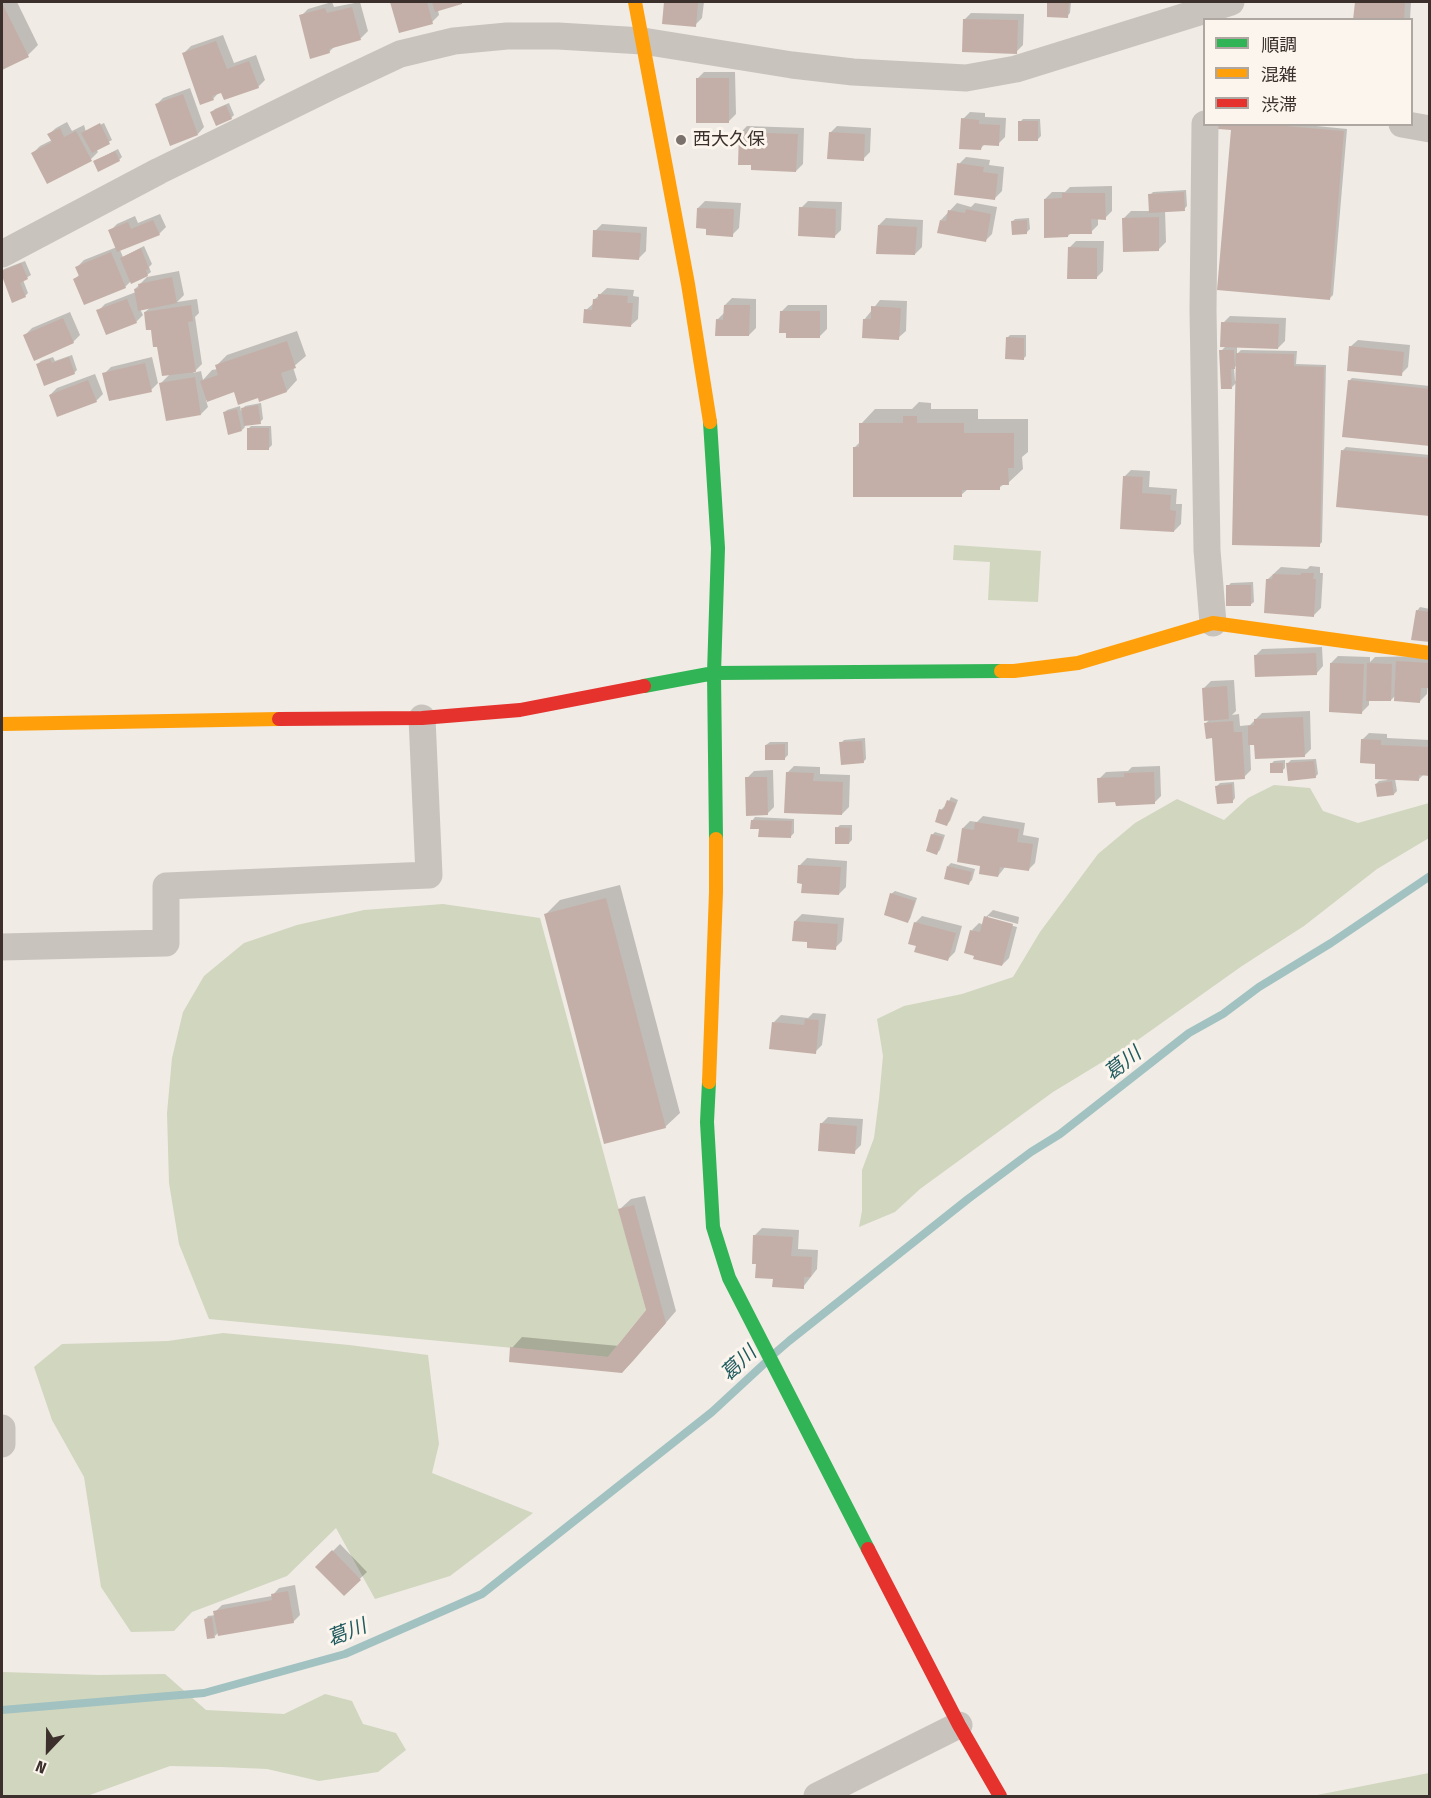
<!DOCTYPE html>
<meta charset="utf-8">
<style>
body{margin:0}
#map{position:relative;width:1431px;height:1798px;overflow:hidden;background:#f0ebe5;font-family:"Fira Sans Condensed","Noto Sans JP",sans-serif}
canvas{display:block}
.frame{position:absolute;inset:0;border:3px solid #3b302b;pointer-events:none}
.legend{position:absolute;left:1203px;top:18px;width:210px;height:108px;box-sizing:border-box;background:#fbf5ee;border:2px solid #aea6a0;margin:0;padding:8px 10px;list-style:none;font-size:18px;color:#3b302b}
.legend li{display:flex;align-items:center;gap:12px;height:30px}
.legend b{width:30px;border:2px solid #aea6a0}
.north{position:absolute;left:18px;top:1720px;width:60px;height:60px;-webkit-text-stroke:4px #fbf5ee;paint-order:stroke;rotate:202deg;font-size:16px;font-weight:700;line-height:24px;text-align:center;color:#3b302b}
.north::after{content:'';display:block;margin:auto;width:21px;height:27px;background:#3b302b;clip-path:polygon(50% 0,100% 100%,50% 72%,0 100%)}
</style>
<div id="map">
<canvas width="1431" height="1798"></canvas>
<div class="frame"></div>
<ul class="legend">
<li><b style="height:8px;background:#30b455"></b>順調</li>
<li><b style="height:8px;background:#ff9f0a"></b>混雑</li>
<li><b style="height:8px;background:#e5322d"></b>渋滞</li>
</ul>
<div class="north">N</div>
</div>
<script>
const c = document.querySelector('canvas').getContext('2d');
c.lineJoin = 'round';
function fill(path, color) { c.fillStyle = color; c.fill(path, 'evenodd'); }
const toPath = rows => new Path2D(rows.map(r => 'M' + r).join(''));
function trace(path, color, width, dash) { c.strokeStyle = color; c.lineWidth = width; c.lineCap = dash ? 'butt' : 'round'; c.setLineDash(dash || []); c.stroke(path); }
function drawText(font, color, halo, rows, align = 'center') {
  c.font = font + ' "Fira Sans Condensed","Noto Sans JP",sans-serif'; c.lineWidth = 6; c.setLineDash([]); c.textBaseline = 'middle'; c.strokeStyle = halo; c.fillStyle = color; for (const [text, x, y, turn = 0] of rows) {
    c.save(); c.translate(x, y); c.rotate((+turn || 0) * Math.PI / 180); c.textAlign = isNaN(turn) ? turn : align; if (halo) c.strokeText(text, 0, 0); c.fillText(text, 0, 0); c.restore();
  }
}
fill(toPath([
 [954,545,1041,551,1038,602,988,600,990,562,953,560],
 [1274,785,1310,788,1323,811,1358,823,1429,803,1429,838,1377,869,1304,926,1242,966,1132,1044,1053,1092,920,1189,895,1212,859,1227,862,1211,862,1170,874,1138,879,1099,883,1056,877,1019,904,1006,962,994,1013,977,1040,932,1098,854,1135,823,1177,799,1224,820,1248,798],
 [443,904,540,918,646,1310,608,1357,209,1319,179,1244,169,1183,167,1113,172,1058,183,1012,204,976,244,943,297,925,364,910],
 [223,1333,349,1345,428,1355,439,1444,432,1473,533,1513,450,1576,375,1599,336,1528,287,1576,192,1612,174,1631,131,1632,101,1587,84,1477,52,1420,34,1367,62,1344,168,1341],
 [2,1672,98,1675,165,1674,206,1710,284,1714,325,1694,352,1701,363,1724,396,1733,406,1750,378,1772,319,1781,267,1769,221,1767,170,1766,87,1796,2,1796],
 [1429,1773,1429,1796,1312,1796]
]), '#d1d6bf');
fill(toPath([
 [2,2,17,2,38,45,28,55,2,68],
 [332,2,334,7,360,2,368,31,361,38,336,45,329,52,301,16,308,9],
 [391,2,463,2,438,10,439,15,432,22,400,31],
 [665,2,704,2,702,18,695,25,663,22],
 [1049,2,1071,2,1070,13,1067,16,1048,15],
 [1356,2,1411,2,1410,20,1355,20],
 [971,13,1024,14,1023,45,1016,52,964,20],
 [223,35,234,63,256,55,265,80,258,87,220,91,213,99,184,53,191,46],
 [704,72,735,72,736,114,729,121,697,79],
 [190,88,204,127,198,134,156,105,163,98],
 [229,103,234,115,231,118,212,112,215,109],
 [970,112,985,113,985,117,1006,118,1005,137,998,144,985,144,981,148,963,119],
 [1023,119,1040,119,1041,136,1038,139,1020,122],
 [67,122,72,131,84,125,86,132,104,123,112,140,96,149,98,152,91,159,33,153,40,146,52,140,49,134,56,128],
 [1219,124,1296,124,1347,129,1333,295,1330,298,1232,129],
 [747,126,804,128,803,164,796,171,752,164,740,133],
 [837,126,871,128,870,152,863,159,830,133],
 [118,149,122,157,119,160,95,161],
 [966,157,990,160,989,165,1004,167,1002,191,995,198,959,164],
 [1112,186,1112,211,1105,218,1098,218,1098,225,1091,232,1071,233,1068,236,1045,199,1052,192,1065,192,1070,187],
 [1186,190,1187,206,1184,209,1165,210,1166,242,1159,249,1124,218,1131,211,1151,211,1150,195,1153,192],
 [705,201,741,203,739,228,732,235,708,227,698,208],
 [808,201,842,202,841,230,834,237,801,208],
 [957,203,971,207,975,203,997,207,992,234,985,241,941,220],
 [160,214,166,227,159,234,120,250,123,257,144,246,152,264,149,267,151,272,147,275,131,281,125,287,75,279,80,274,77,267,84,260,117,247,110,231,117,224,135,216,138,223],
 [886,218,923,220,922,247,915,254,879,225],
 [1029,218,1030,229,1027,232,1012,222,1015,219],
 [602,224,647,227,646,251,639,258,595,231],
 [1076,241,1104,241,1103,271,1096,278,1069,248],
 [25,261,31,275,23,280,28,293,25,296,13,301,2,271,4,269],
 [179,271,184,295,177,302,197,299,199,313,195,317,202,364,193,373,201,371,203,380,212,370,218,369,217,365,227,355,297,331,306,356,293,367,297,380,287,391,258,397,235,390,206,400,208,407,201,414,160,384,170,374,145,312,151,307,140,309,143,315,136,322,98,311,105,304,136,292,135,289,147,277],
 [607,288,634,290,633,296,639,297,638,319,630,326,586,310,594,303,595,299],
 [732,298,756,299,756,328,749,335,717,320,725,312,725,305],
 [880,300,907,301,906,331,898,338,864,320],
 [788,305,827,305,827,329,820,336,781,312],
 [70,312,80,335,73,342,25,335,32,328],
 [1230,316,1286,318,1285,341,1278,348,1237,346,1237,354,1241,350,1297,351,1296,364,1326,365,1322,542,1319,545,1237,382,1232,387,1221,351,1226,346,1223,323],
 [1237,365,1237,381,1235,381,1234,368],
 [1010,335,1026,335,1026,356,1023,359,1007,338],
 [1358,340,1410,345,1408,367,1401,374,1350,347],
 [72,355,77,370,74,373,38,364,41,361,53,357,55,361],
 [152,357,158,383,151,390,104,374,111,367],
 [95,374,103,394,96,401,50,395,57,388],
 [1352,378,1430,386,1430,445,1349,381],
 [919,402,931,403,931,409,978,409,978,419,1028,419,1028,452,1022,457,1023,469,1008,483,1004,484,999,488,968,489,961,495,854,448,861,441,861,424,875,409,912,409],
 [261,403,263,419,260,422,244,425,245,427,242,430,224,413,227,410,240,406,241,411,245,406],
 [251,426,271,426,272,445,269,448,248,429],
 [1346,447,1430,455,1430,514,1343,450],
 [1131,470,1150,471,1149,487,1177,489,1176,504,1182,504,1181,524,1174,531,1124,477],
 [1310,566,1320,567,1320,573,1323,573,1321,608,1314,615,1268,579,1281,567,1307,569],
 [1253,582,1254,602,1250,605,1228,586,1231,583],
 [1420,607,1430,609,1430,640,1417,611],
 [1322,647,1323,666,1316,674,1255,656,1262,649],
 [1338,656,1370,657,1370,662,1375,657,1430,656,1427,694,1420,701,1396,695,1391,700,1369,699,1369,705,1362,712,1331,663],
 [1234,680,1236,711,1232,715,1239,714,1240,726,1250,725,1262,713,1310,711,1311,749,1304,756,1256,743,1250,744,1251,770,1244,777,1213,737,1206,723,1210,719,1204,688,1211,681],
 [1369,733,1387,734,1387,738,1430,740,1430,774,1424,774,1418,780,1395,779,1397,791,1394,794,1376,784,1379,781,1387,780,1387,778,1362,740],
 [865,738,866,759,863,762,841,743,844,740],
 [770,742,788,742,788,755,785,758,766,745],
 [1316,759,1318,774,1315,777,1288,763,1291,760],
 [1285,760,1285,768,1282,771,1271,764,1274,761],
 [794,766,820,767,820,774,850,775,849,807,842,814,787,773],
 [1160,766,1161,796,1154,803,1099,779,1106,772,1128,771,1132,767],
 [773,770,774,807,767,814,747,778,754,771],
 [1234,782,1235,798,1232,802,1217,786,1220,783],
 [951,797,958,800,950,821,947,824,941,810,944,807,946,807],
 [983,816,1025,823,1023,835,1039,838,1035,863,1028,870,1005,867,998,876,963,828,970,821,977,822],
 [755,817,794,819,794,833,791,836,760,828,752,821],
 [840,825,852,825,852,840,849,843,837,828],
 [935,832,945,835,940,850,937,853,932,835],
 [807,858,847,861,846,887,839,894,803,882,800,865],
 [951,863,975,869,972,880,969,883,948,866],
 [620,885,680,1113,665,1127,546,914,560,900],
 [895,891,917,898,910,919,907,922,891,894],
 [993,910,1019,917,1018,924,988,916,988,919,1017,927,1009,958,1002,965,972,930,979,923,984,925,986,917],
 [802,914,844,918,842,941,835,948,809,941,795,921],
 [922,916,962,926,955,952,948,959,918,945,915,923],
 [813,1013,826,1014,822,1045,815,1052,774,1022,781,1015,808,1018],
 [828,1117,863,1119,861,1145,854,1152,821,1124],
 [645,1196,676,1311,633,1361,622,1372,512,1348,522,1337,619,1346,647,1311,620,1209,631,1199],
 [762,1228,799,1230,798,1249,818,1250,817,1269,803,1287,774,1277,755,1235],
 [340,1544,367,1572,344,1594,317,1567],
 [295,1585,300,1615,293,1622,219,1632,215,1636,205,1620,208,1616,216,1615,215,1612,222,1605,272,1596,279,1588]
]), '#0003');
trace(toPath([
 [774,1354,789,1341,968,1199,1031,1152,1060,1134,1189,1033,1223,1014,1259,987,1331,943,1430,876],
 [2,1710,204,1693,345,1654,482,1594,712,1412,765,1363]
]), '#a1c2c1', 8);
fill(toPath([
 [390,2,427,2,433,24,399,33],
 [432,2,462,2,462,4,435,12],
 [664,2,698,2,696,27,662,24],
 [1047,2,1069,2,1068,18,1047,17],
 [1355,2,1405,3,1404,20,1353,20],
 [2,3,29,57,2,70],
 [352,7,361,40,329,49,330,53,310,59,299,15,325,8,327,13],
 [963,19,1018,20,1017,54,962,52],
 [216,41,227,69,249,61,259,88,224,100,221,93,212,96,214,100,200,105,182,53],
 [696,78,729,78,729,123,696,123],
 [183,94,198,135,170,146,155,104],
 [226,105,232,119,216,126,210,112],
 [961,118,979,120,979,124,1000,125,999,146,982,145,981,150,959,149],
 [1018,121,1038,121,1038,141,1018,141],
 [100,123,110,144,92,153,81,133],
 [1218,124,1262,124,1344,131,1330,300,1217,290,1231,130,1218,129],
 [60,128,64,137,76,131,92,161,47,184,31,153,52,142,47,134],
 [739,132,798,134,796,172,751,170,751,165,738,165],
 [829,132,865,134,864,161,827,159],
 [115,151,120,161,98,172,93,161],
 [957,163,984,167,983,172,998,174,995,200,954,195],
 [1184,192,1185,211,1149,213,1148,194],
 [1062,193,1105,193,1106,220,1091,219,1092,234,1068,234,1068,237,1044,238,1044,199,1062,198],
 [799,207,836,209,835,238,798,236],
 [697,208,734,209,733,237,706,235,706,229,696,228],
 [966,209,991,214,986,242,937,233,940,220,946,221,948,210,965,213],
 [1159,217,1159,251,1123,252,1122,218],
 [153,220,160,235,117,252,108,230,128,222,131,229],
 [1027,220,1027,234,1012,235,1011,221],
 [878,225,917,227,915,255,876,254],
 [593,230,641,233,639,260,592,257],
 [1068,247,1097,248,1097,279,1067,279],
 [141,248,149,269,146,270,148,276,131,284,120,258],
 [111,252,126,288,84,305,73,279,79,276,75,267],
 [21,263,28,279,20,283,26,297,12,303,2,276,2,271],
 [172,277,177,303,138,311,134,289,139,288,138,284],
 [598,294,628,296,627,303,633,303,631,327,583,323,584,309,592,310,593,299,598,299],
 [127,299,137,323,106,335,96,310],
 [191,305,193,321,188,322,196,372,162,376,157,347,153,347,151,330,146,330,144,312],
 [724,305,750,305,749,336,715,336,716,319,723,320],
 [871,306,901,308,899,340,862,338,863,319,871,319],
 [780,311,820,311,820,338,786,338,786,333,779,333],
 [63,318,74,343,34,361,23,335],
 [1221,322,1279,324,1278,349,1220,347],
 [1006,337,1024,338,1024,360,1005,359],
 [287,341,296,368,281,373,287,392,259,402,258,398,238,405,234,392,207,402,200,381,218,375,215,365],
 [1349,346,1404,352,1402,376,1347,371],
 [1219,350,1234,350,1235,369,1231,369,1232,389,1221,389],
 [1236,353,1294,354,1294,366,1324,367,1320,547,1232,545],
 [69,357,75,374,44,386,36,364,50,359,52,363],
 [145,363,152,392,109,401,102,373],
 [195,377,201,415,166,421,159,383],
 [88,380,97,402,57,417,49,395],
 [1348,380,1430,389,1430,446,1342,437],
 [258,405,261,424,244,426,241,408],
 [237,409,242,431,228,435,223,412],
 [903,416,917,416,917,423,964,423,964,433,1014,433,1014,468,1008,468,1009,485,1000,485,1000,490,962,490,962,497,853,497,853,447,859,447,859,423,903,423],
 [247,428,269,428,269,450,247,450],
 [1341,450,1430,458,1430,516,1336,507],
 [1123,476,1143,477,1142,493,1171,495,1170,510,1176,511,1174,532,1120,529],
 [1301,573,1314,573,1313,579,1316,579,1314,617,1264,613,1266,579,1272,579,1273,574,1301,575],
 [1226,585,1251,585,1251,606,1226,606],
 [1416,610,1430,612,1430,642,1411,640],
 [1316,653,1317,675,1255,677,1254,655],
 [1396,661,1430,663,1430,688,1421,688,1420,703,1394,701],
 [1330,663,1364,664,1362,714,1329,712],
 [1367,663,1392,664,1391,701,1366,701],
 [1227,686,1229,719,1204,721,1202,688],
 [1303,717,1305,757,1255,759,1254,745,1248,745,1248,726,1254,725,1254,719],
 [1233,721,1234,732,1242,732,1245,779,1215,781,1212,738,1206,739,1204,723],
 [1361,739,1381,740,1381,745,1430,747,1430,776,1419,775,1419,781,1375,779,1375,764,1360,763],
 [862,741,864,763,841,765,839,742],
 [785,744,785,760,765,760,765,745],
 [1314,761,1316,778,1288,781,1286,763],
 [1270,763,1283,763,1283,773,1270,773],
 [786,772,814,773,813,781,843,782,842,815,784,813],
 [1154,772,1155,804,1116,806,1115,802,1098,803,1097,778,1124,777,1124,773],
 [745,777,767,777,768,815,746,816],
 [1392,781,1394,795,1377,797,1375,784],
 [1232,784,1233,803,1217,804,1215,786],
 [947,800,956,803,947,826,935,822,939,809,943,810],
 [751,820,792,821,791,838,758,837,759,829,750,829],
 [975,822,1019,829,1017,842,1033,844,1029,871,1000,867,998,877,979,874,980,866,957,862,962,828,974,830],
 [835,827,850,828,849,844,835,844],
 [931,834,943,837,937,855,926,851],
 [798,865,841,867,839,895,801,893,802,884,797,883],
 [947,866,972,872,969,885,944,879],
 [890,893,915,901,908,923,884,915],
 [606,898,666,1128,604,1144,544,914],
 [984,916,1013,924,1002,966,973,959,974,956,964,953,970,930,980,932],
 [794,921,838,924,836,950,807,948,807,942,792,941],
 [914,922,956,933,948,961,914,952,916,946,908,944],
 [805,1019,819,1020,816,1054,769,1049,772,1022,804,1025],
 [820,1123,857,1126,855,1154,818,1151],
 [634,1205,666,1323,622,1373,509,1362,510,1347,608,1357,646,1310,618,1209],
 [753,1235,793,1237,791,1256,812,1257,811,1277,804,1277,804,1289,772,1287,773,1279,755,1278,756,1264,752,1264],
 [332,1550,361,1580,344,1596,315,1567],
 [288,1591,294,1623,218,1636,213,1611,272,1600,271,1594],
 [212,1617,215,1638,207,1639,204,1619]
]), '#c3afa7');
trace(toPath([
 [1205,124,1203,310,1207,550,1213,623],
 [1402,124,1430,129],
 [2,254,159,171,332,86,400,54,454,41,507,36,558,36,643,41,792,65,853,72,966,78,1016,69,1231,2],
 [2,947,166,943,166,886,429,875,422,718],
 [2,1428,2,1444],
 [817,1796,959,1725]
]), '#c9c3be', 27);
trace(toPath([
 [710,422,718,548,714,673,716,839],
 [644,686,714,673,1001,671],
 [709,1082,707,1122,713,1227,729,1278,868,1549]
]), '#30b455', 14);
trace(toPath([
 [635,2,688,284,710,422],
 [1001,671,1014,671,1078,663,1213,623,1430,653],
 [2,724,279,719],
 [709,1082,716,892,716,839]
]), '#ff9f0a', 14);
trace(toPath([
 [279,719,422,718,520,710,644,686],
 [868,1549,959,1725,1000,1796]
]), '#e5322d', 14);
for (const [x, y, r, color] of [
 [681,140,6,"#7a716c"]
]) { const dot = new Path2D(); dot.arc(x, y, r, 0, 2 * Math.PI); c.fillStyle = color; c.fill(dot); trace(dot, '#fbf5ee', 2); }
drawText('18px', '#3b302b', '#fbf5ee', [
 ["西大久保",693,140]
], 'left');
drawText('italic 20px', '#1f5a5e', '#fbf5ee', [
 ["葛川",1123,1064,-38],
 ["葛川",739,1364,-43],
 ["葛川",347,1633,-21]
]);
</script>
